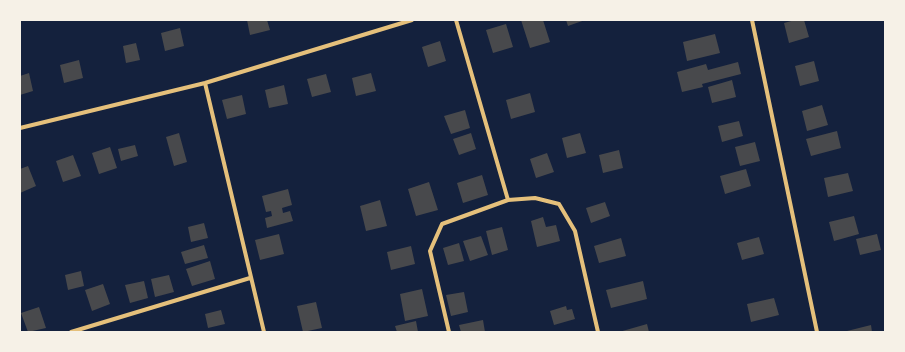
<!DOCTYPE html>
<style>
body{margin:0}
#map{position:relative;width:905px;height:352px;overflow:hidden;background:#14213d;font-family:"PT Sans Narrow",sans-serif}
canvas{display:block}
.frame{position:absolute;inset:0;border:21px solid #f6f1e7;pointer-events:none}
</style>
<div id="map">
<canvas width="905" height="352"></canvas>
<div class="frame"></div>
</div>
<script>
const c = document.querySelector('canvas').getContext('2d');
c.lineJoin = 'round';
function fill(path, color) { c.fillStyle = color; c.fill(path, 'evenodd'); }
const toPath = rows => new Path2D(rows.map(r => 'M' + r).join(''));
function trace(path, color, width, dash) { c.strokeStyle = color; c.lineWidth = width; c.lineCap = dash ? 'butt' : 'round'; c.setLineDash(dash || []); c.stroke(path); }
fill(toPath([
 [247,20,267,20,270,30,250,35],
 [521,20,543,20,550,42,530,48],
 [566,20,585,20,568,26],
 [795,20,804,20,809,37,789,43,784,23],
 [506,24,513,47,493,53,486,30],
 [180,28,184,46,165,51,161,33],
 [715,34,720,53,687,61,683,42],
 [440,41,446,61,428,67,422,47],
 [136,43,140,60,126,63,123,46],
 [79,60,83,78,64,83,60,65],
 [814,61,819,81,800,86,795,66],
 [738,62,741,74,702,84,703,87,682,92,677,72,706,64,708,70],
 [29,73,33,91,20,95,20,76],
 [371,73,376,91,356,96,352,78],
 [326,74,331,92,312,97,307,79],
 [732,80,736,97,712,103,708,87],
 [284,85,288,104,269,108,265,90],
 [530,93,535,112,511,119,506,100],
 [242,95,246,114,227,119,222,100],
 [822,105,828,125,807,131,802,111],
 [465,110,470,128,451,134,444,116],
 [739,121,743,136,722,142,718,126],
 [837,131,841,148,811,156,806,139],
 [179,133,187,162,174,166,166,137],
 [471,133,476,149,459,155,453,139],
 [580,133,586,153,567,158,562,138],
 [755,142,760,161,740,166,735,147],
 [135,145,138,156,121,161,118,149],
 [110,147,117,168,99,174,92,153],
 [619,150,623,168,603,173,599,155],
 [547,153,554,172,536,178,530,159],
 [73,155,81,176,63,182,56,161],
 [28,166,36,186,20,193,20,169],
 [746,169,751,186,725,194,720,176],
 [848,173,853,191,828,197,824,178],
 [482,175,488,195,463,203,457,183],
 [429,182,438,210,416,216,408,189],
 [288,189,292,205,282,208,283,213,290,211,293,221,267,228,265,218,272,216,271,211,266,212,262,196],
 [380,200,387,226,366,231,360,206],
 [605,202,610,216,591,223,586,208],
 [854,216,859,234,834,241,829,222],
 [543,217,546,227,556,225,560,241,537,247,531,221],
 [204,223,208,238,191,242,188,227],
 [502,227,508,250,492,255,486,231],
 [279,234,284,254,260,260,255,240],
 [877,234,881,250,860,255,856,239],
 [481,236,488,255,470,261,463,241],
 [759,237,764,254,742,260,737,243],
 [621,238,626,256,599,263,594,246],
 [459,243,464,261,448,265,443,248],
 [204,245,208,258,185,264,181,252],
 [411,246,415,264,391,270,387,252],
 [210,261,215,279,192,286,186,269],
 [81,271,84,286,68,290,65,275],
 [169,275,174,292,155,297,151,279],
 [144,281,148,298,130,303,125,285],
 [643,281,647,299,611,308,606,290],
 [103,284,110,304,92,311,85,290],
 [422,289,428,316,405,321,400,294],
 [464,292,468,312,451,316,446,295],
 [774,298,779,315,751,322,747,304],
 [316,302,322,328,303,332,297,306],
 [566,306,567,310,572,309,575,319,554,325,550,311],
 [39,307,46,328,28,332,21,313],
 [221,310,225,324,208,328,205,314],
 [483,320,485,332,461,332,459,325],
 [416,321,418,332,397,332,395,326],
 [647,324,649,332,619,332],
 [871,325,872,332,847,332,847,331]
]), '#48494c');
trace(toPath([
 [456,20,508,200,535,198,559,204,575,231,598,332],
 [752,20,817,332],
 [205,83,264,332],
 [20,128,205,83,412,20],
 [71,332,250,278],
 [449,332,430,251,442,224,508,200]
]), '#e5c07b', 4);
</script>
